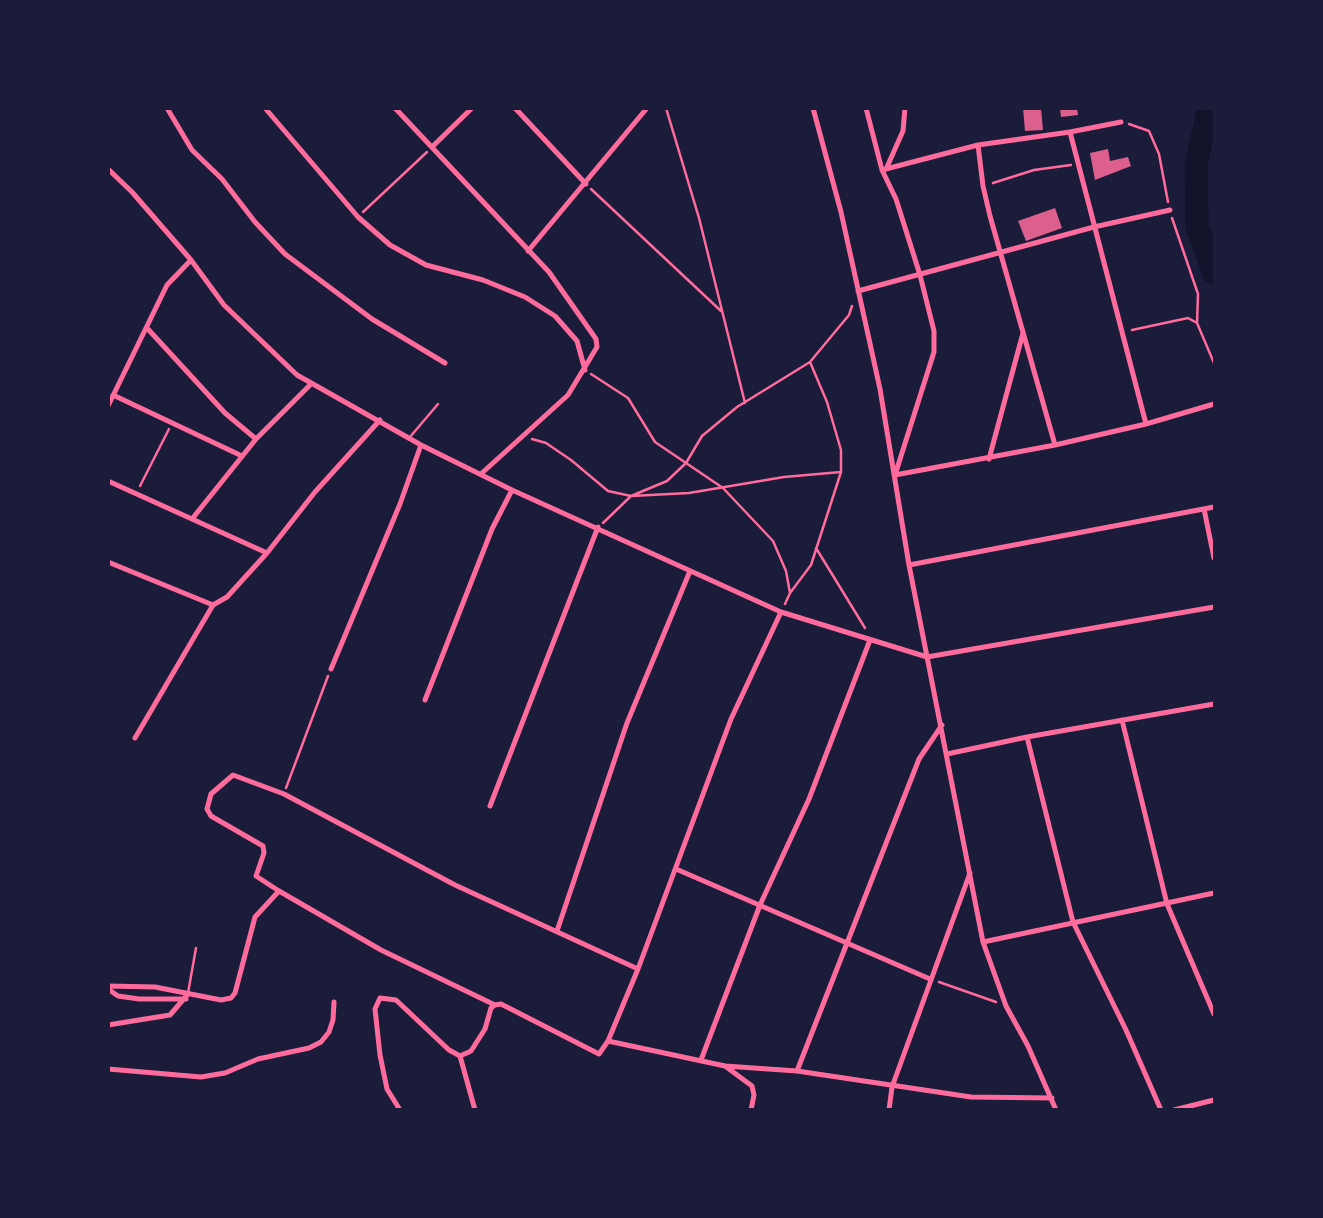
<!DOCTYPE html>
<style>
body{margin:0}
#map{position:relative;width:1323px;height:1218px;overflow:hidden;background:#1b1b3a;font-family:Commissioner,sans-serif}
canvas{display:block}
.frame{position:absolute;inset:0;border:110px solid #1b1b3a;pointer-events:none}
</style>
<div id="map">
<canvas width="1323" height="1218"></canvas>
<div class="frame"></div>
</div>
<script>
const c = document.querySelector('canvas').getContext('2d');
c.lineJoin = 'round';
const toPath = rows => new Path2D(rows.map(r => 'M' + r).join(''));
function trace(path, color, width, dash) { c.strokeStyle = color; c.lineWidth = width; c.lineCap = dash ? 'butt' : 'round'; c.setLineDash(dash || []); c.stroke(path); }
function fill(path, color) { c.fillStyle = color; c.fill(path, 'evenodd'); }
trace(toPath([
 [1209,108,1196,164,1197,226,1214,273]
]), '#12122b', 23);
fill(toPath([
 [1023,108,1041,108,1043,130,1025,131],
 [1060,108,1077,108,1078,115,1061,117],
 [1108,149,1110,161,1128,157,1131,166,1095,180,1090,153],
 [1055,208,1062,228,1026,241,1018,221]
]), '#dd5f8e');
trace(toPath([
 [666,108,699,218,745,403],
 [1129,124,1149,131,1159,154,1168,202],
 [993,183,1034,170,1071,165],
 [591,189,721,311],
 [363,212,427,152],
 [1172,218,1198,294,1197,323],
 [1132,330,1188,318,1197,323,1214,363],
 [591,374,628,398,655,442,723,488,773,541,786,571,790,593,785,604],
 [532,439,546,443,571,460,608,491,631,496,689,493,784,477,841,472],
 [140,486,169,429],
 [603,523,631,496,667,481,686,463,702,436,737,407,810,362,849,315,852,306],
 [816,548,865,628],
 [790,593,811,565,841,472,841,450,827,402,810,362],
 [286,788,328,676],
 [939,982,996,1002]
]), '#ff6b9d', 2.5);
trace(toPath([
 [410,437,438,404],
 [188,993,196,948]
]), '#ff6b9d', 2.5);
trace(toPath([
 [167,108,192,150,222,179,255,222,285,254,372,319,445,363],
 [265,108,358,217,390,245,426,265,483,280,525,297,555,316,577,341,585,370],
 [395,108,549,272,596,339,597,347,568,395,482,473],
 [515,108,586,184],
 [813,108,841,212,880,389,909,565,983,942,1006,1006,1028,1046,1056,1110],
 [866,108,882,170,896,199,920,275,934,331,934,352,895,475,1055,445,1146,424,1214,404],
 [1070,132,1146,424],
 [978,145,983,186,990,216,1055,445],
 [432,147,472,108],
 [887,167,903,131,905,108],
 [108,169,132,192,191,260,224,305,297,375,421,445,512,490,781,612,927,657,1214,607],
 [882,170,978,145,1070,132,1121,122],
 [528,251,647,108],
 [858,291,1094,227,1170,210],
 [147,328,225,413,256,439],
 [113,395,242,456],
 [108,406,167,285,191,260],
 [989,459,1023,333],
 [108,481,267,553],
 [1204,509,1214,558],
 [192,519,256,439,311,384],
 [108,562,213,605,227,597,267,553,315,492,380,420],
 [909,565,1214,507],
 [331,669,400,504,421,445],
 [425,700,492,529,512,490],
 [1122,720,1167,904,1214,1014],
 [1027,737,1073,922,1126,1030,1161,1110],
 [135,738,213,605],
 [947,754,1027,737,1214,704],
 [490,806,598,527],
 [676,869,930,979],
 [557,931,627,723,690,571],
 [983,942,1214,893],
 [638,969,455,885,284,794,233,775,211,794,207,809,211,816,263,846,264,853,256,876,279,891,381,950,495,1005,501,1004,599,1054,608,1041,638,969,731,719,781,612],
 [108,986,155,987,221,1000,231,998,235,993,255,917,279,891],
 [108,989,118,996,139,999,186,999],
 [108,1025,170,1015,188,994],
 [608,1041,725,1066,797,1071,971,1097,1052,1098],
 [460,1056,475,1110],
 [701,1060,760,905,809,799,870,640],
 [725,1066,752,1086,754,1095,751,1110],
 [108,1069,201,1077,225,1073,258,1059,309,1048,321,1042,329,1032,333,1020,334,1002],
 [797,1071,919,759,942,725],
 [400,1110,387,1089,380,1055,375,1009,380,998,396,1000,449,1050,460,1056,471,1051,485,1029,491,1008,495,1005],
 [889,1110,892,1087,970,873],
 [1174,1110,1214,1100]
]), '#ff6b9d', 5);
</script>
